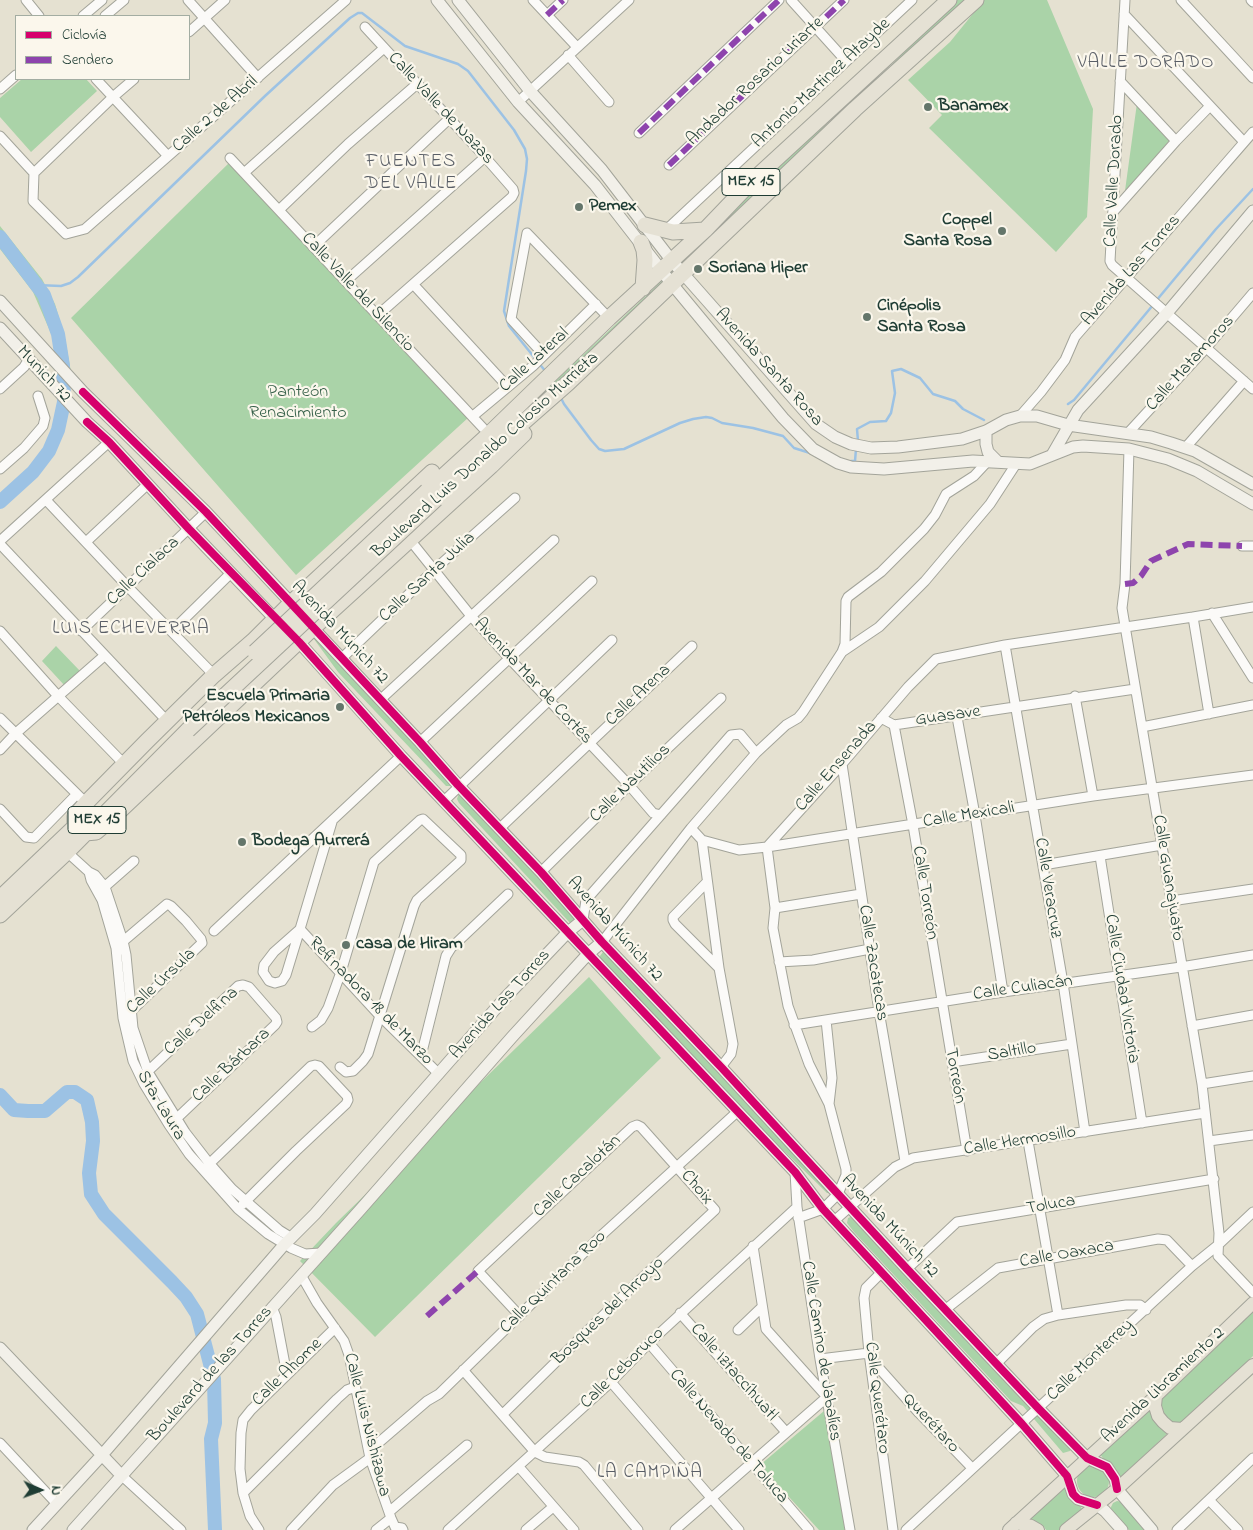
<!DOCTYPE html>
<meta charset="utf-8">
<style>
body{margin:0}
#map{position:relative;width:1253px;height:1530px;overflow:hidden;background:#e5e1d1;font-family:"Indie Flower",sans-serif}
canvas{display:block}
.legend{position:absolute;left:15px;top:15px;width:175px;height:65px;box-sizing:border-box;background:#fbf7ec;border:1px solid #a3ada2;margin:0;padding:6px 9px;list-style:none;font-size:15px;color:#1f3d34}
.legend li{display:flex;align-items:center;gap:10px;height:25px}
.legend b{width:25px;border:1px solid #a3ada2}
.north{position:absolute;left:15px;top:1465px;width:50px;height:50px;-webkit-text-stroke:4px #fbf7ec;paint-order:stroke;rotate:92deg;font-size:14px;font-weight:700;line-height:20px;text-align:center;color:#1f3d34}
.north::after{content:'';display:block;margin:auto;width:18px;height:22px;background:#1f3d34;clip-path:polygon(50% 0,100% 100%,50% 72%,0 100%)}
</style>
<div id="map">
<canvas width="1253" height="1530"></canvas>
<ul class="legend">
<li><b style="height:6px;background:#d6006c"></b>Ciclovía</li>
<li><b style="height:6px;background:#8e44ad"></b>Sendero</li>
</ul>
<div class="north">N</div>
</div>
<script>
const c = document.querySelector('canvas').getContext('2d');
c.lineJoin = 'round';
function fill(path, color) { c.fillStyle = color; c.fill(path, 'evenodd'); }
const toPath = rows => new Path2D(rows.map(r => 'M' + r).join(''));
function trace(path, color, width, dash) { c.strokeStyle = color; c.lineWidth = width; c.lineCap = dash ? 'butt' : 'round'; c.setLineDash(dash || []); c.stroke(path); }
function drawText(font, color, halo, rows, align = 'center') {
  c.font = font + ' "Indie Flower",sans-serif'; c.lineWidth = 4.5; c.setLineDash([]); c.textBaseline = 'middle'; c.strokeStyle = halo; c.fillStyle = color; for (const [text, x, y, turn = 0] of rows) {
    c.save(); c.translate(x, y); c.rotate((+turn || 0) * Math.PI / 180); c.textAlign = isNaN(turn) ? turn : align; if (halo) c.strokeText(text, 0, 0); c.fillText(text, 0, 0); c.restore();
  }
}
fill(toPath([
 [954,0,966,0,869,88,908,48,925,27],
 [984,0,1047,0,1093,109,1087,217,1056,252,929,128,942,115,908,80,950,42],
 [22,79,86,79,97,91,31,152,0,117,0,98],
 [1137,103,1173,136,1124,198],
 [845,111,735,214,705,239,797,146],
 [230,162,469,417,296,575,71,318],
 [0,226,42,279,55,304,65,338,71,372,64,402,56,370,53,338,33,292,0,249],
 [664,279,665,282,616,329,390,536],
 [313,631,454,783,450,786,446,786,338,672,311,635],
 [56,646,80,671,65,686,42,661],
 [459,793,579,918,571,924,459,803,457,799],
 [603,952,609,953,831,1193,827,1193,765,1132,600,959,600,956],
 [589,977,661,1058,375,1337,300,1261,336,1223],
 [853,1216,1071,1449,1070,1451,1063,1453,1023,1406,1011,1401,854,1232,847,1223,848,1218],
 [1253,1307,1253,1356,1187,1421,1177,1423,1171,1422,1165,1416,1161,1403,1165,1391],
 [1149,1408,1169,1432,1119,1479,1099,1453],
 [824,1411,845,1530,819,1530,760,1465],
 '1077 1481a16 16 0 1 1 32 0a16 16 0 1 1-32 0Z',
 [1064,1485,1083,1510,1060,1530,1046,1530,1044,1527,1027,1517],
 [1117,1501,1123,1502,1149,1530,1129,1530,1110,1509,1113,1503]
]), '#aad3a8');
trace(toPath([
 [36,285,61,286,70,283,78,277,265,96,350,18,358,13,362,13,405,46,458,64,468,71,514,130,525,149,527,159,526,171,504,311,509,326,546,372],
 [1156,301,1216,229,1253,189],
 [560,396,564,404,591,440,599,449,605,451,624,449,680,423,693,419,706,417,712,418,722,423,753,428,783,436,794,448,810,453],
 [1068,404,1074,400,1153,305],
 [858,441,857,429,870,422,886,421,891,413,895,393,892,371,901,369,920,378,933,394,955,401,963,409,984,420],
 [851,461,855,461,856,449]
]), '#9cc2e4', 2.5);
trace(toPath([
 [0,237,44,295,58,334,63,366,64,402,58,430,49,451,33,472,0,502],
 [0,1095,14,1110,28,1111,45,1111,67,1092,75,1092,87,1100,92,1122,93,1141,89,1173,91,1194,104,1214,172,1282,186,1297,197,1314,214,1379,215,1423,211,1439,215,1530]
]), '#9cc2e4', 14);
const street = toPath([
 [26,0,39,16],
 [188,0,258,78],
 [533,0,577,47],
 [791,0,846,61],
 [1125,0,1110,261,1112,265,1253,389],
 [1181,0,1253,78],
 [1251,0,1253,2],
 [1124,14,1244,142],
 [547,15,563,0],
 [83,16,102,0],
 [105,16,124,0],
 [365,27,485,157,513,189,514,193,512,197,378,315],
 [189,32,225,0],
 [568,55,609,102],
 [96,79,168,156],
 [1120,81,1176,141],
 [0,89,16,75],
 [518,102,629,0],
 [639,133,779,0],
 [0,136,34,173,33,201,66,234,85,229,346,0],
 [230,158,483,428],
 [669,165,844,0],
 [34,173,113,97,134,79],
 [244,173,384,48],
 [279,210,348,144,417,84],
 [1113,212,1176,141,1210,106],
 [666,230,912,0],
 [313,247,449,119],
 [346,281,485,157],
 [413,284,508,387],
 [544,355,511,319,527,233,609,318],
 [0,389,24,367,29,359],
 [473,416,533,366,596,304],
 [1020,416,1041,392,1065,360,1075,337,1253,132],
 [1128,433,1207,347,1253,293],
 [1186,447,1244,381],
 [1129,449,1125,584,1122,608,1202,1084,1219,1233,1218,1256,1253,1293],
 [0,469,24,448,43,426,45,418,38,396],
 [46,500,128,587,214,675],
 [410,540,471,616,509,658,629,785,653,813,661,815],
 [0,541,109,442],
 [86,542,148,484],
 [0,544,167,721],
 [1242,546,1253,546],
 [1212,613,1253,678],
 [1193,617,1209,714],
 [0,631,58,696,124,764],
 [81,631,206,512],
 [172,631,231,573],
 [1005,645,1063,983,1085,1132],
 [842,652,879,627,925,581,990,504,1016,464],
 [342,658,434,570,515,498],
 [1075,696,1093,796],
 [380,700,554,540],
 [957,717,975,815,1003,992],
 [0,718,86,803],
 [881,718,894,725,1135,689],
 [894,725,913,825,967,1151],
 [1142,727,1253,705],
 [420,742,592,581],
 [0,750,15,734,104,656],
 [842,764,879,1011,905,1161],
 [444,801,612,640],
 [0,809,26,837,34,838,77,794],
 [332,822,300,929,286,975,282,981,275,983,269,981,263,972,264,965,274,952,300,929,380,1016,439,1074],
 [691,828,702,840,739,850,767,847,1093,796,1253,775],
 [499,829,692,646],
 [702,840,719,968,733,1044,731,1054,721,1067],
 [67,852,89,872,91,880,102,900,116,948,123,1018,133,1061,144,1084,169,1125,189,1154,238,1209,268,1234,291,1248,305,1254,321,1253],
 [1100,856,1142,1123],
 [1043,865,1162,845],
 [89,872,95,875,105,887,123,941,126,955,133,1028,148,1072,185,1132,209,1163,232,1189,279,1230,292,1238],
 [541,872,629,785,721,698],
 [707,882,673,917,673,920,675,924,719,968],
 [101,890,134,861],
 [1171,901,1253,889],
 [775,908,861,894],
 [583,920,586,900,731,735,740,734,756,753],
 [214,931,401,756],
 [602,942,691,828,756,753,786,725,798,718,803,712,842,652,845,644,846,601,848,597,881,572,924,529,935,515,946,494,974,476,988,461],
 [120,944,167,904,171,906,186,921,201,939,202,943,127,1015],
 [779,962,813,960,870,949],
 [826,1020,832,1078,829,1104],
 [794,1025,1003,992,1181,967,1253,955],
 [1192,1026,1253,1015],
 [312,1027,321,1020,328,1008,341,972,374,862,420,820,423,819,461,855,461,860,417,900,414,906,368,1054,363,1061,353,1071,346,1072,340,1067],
 [421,1056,446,956,451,948,508,894],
 [952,1062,1072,1044],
 [145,1074,238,986,243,985,249,987,276,1018,277,1022,275,1025,174,1121],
 [1202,1084,1253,1076],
 [1028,1141,1058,1315],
 [1209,1141,1253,1135],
 [207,1166,311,1066,315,1065,319,1066,347,1096,348,1100,346,1104,296,1151,243,1204],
 [795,1172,797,1207,820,1359,850,1530],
 [798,1218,823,1209,838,1194,846,1175,846,1169,829,1104,809,1064,788,1006,773,928,775,908,767,847,842,764,908,687,936,659,1005,645,1193,617,1253,607],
 [834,1221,895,1167,913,1158,1205,1113],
 [907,1269,957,1222,1214,1179],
 [882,1272,866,1288,864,1298,869,1353,893,1530],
 [301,1275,317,1303,344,1341,349,1355,370,1458,391,1518,395,1527,402,1528,403,1530],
 [272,1307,276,1317,287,1375],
 [946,1309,998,1268,1158,1239,1167,1240,1192,1266],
 [680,1313,786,1432],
 [738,1330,762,1307],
 [649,1343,809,1530],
 [870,1358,919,1413,972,1468],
 [820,1359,869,1353],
 [997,1363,1033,1327,1044,1319,1058,1315,1126,1305,1140,1305,1146,1310],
 [463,1370,535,1452,545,1457,579,1462,584,1465,638,1530],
 [611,1382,739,1530],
 [503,1414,625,1294,715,1210,641,1127,637,1125,632,1127,478,1271,520,1316],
 [0,1443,57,1504],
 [369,1451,427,1401,439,1394,604,1233,737,1112],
 [519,1467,574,1530],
 [121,1475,181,1530],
 [243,1493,337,1399,347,1390,355,1387],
 [1209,1500,1238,1530],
 [389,1512,467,1445],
 [259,1530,250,1516,243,1493,240,1469,241,1433,243,1420,251,1410,335,1328],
 [291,1530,333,1485,370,1458],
 [376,1530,391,1518],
 [448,1530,611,1382,649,1343,797,1207],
 [526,1530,553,1507],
 [675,1530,827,1397,766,1329,753,1246],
 [906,1530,1192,1266,1218,1245,1253,1212],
 [1177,1530,1253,1458]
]);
const secondary = toPath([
 [437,0,518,102,595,185,672,284,783,418,813,449,838,463,851,467,884,469,973,461,1030,464,1073,447,1083,446,1129,449,1168,459,1197,471,1253,504],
 [458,0,530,91,602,170,672,261,816,424,835,437,851,444,871,448,898,447,962,439,986,431,1006,420,1020,416,1037,416,1068,425,1151,437,1171,443,1195,451,1253,484],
 [0,301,83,392,206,512,291,603],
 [0,328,87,422,109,442,189,529,275,619],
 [986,431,986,444,988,452,997,461],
 [1052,455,1078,410,1167,313,1253,211],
 [313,628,420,742,458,785,541,872,602,942,721,1067,907,1269,1039,1409,1087,1458,1107,1467,1115,1479,1117,1489,1152,1530],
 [299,642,401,756,795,1172,823,1209,1022,1424,1067,1476,1073,1494,1078,1499,1097,1505,1105,1511,1122,1530],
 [0,1348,121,1475],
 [33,1530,102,1455,283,1246,315,1214,505,998,568,932,583,920],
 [73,1530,360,1210,512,1037,588,954,602,942]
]);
const primary = toPath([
 [1156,1396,1155,1406,1158,1416,1163,1422,1170,1428,1182,1429],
 [1016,1523,1031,1526,1038,1530],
 [1009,1530,1156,1396,1253,1303],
 [1066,1530,1117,1489,1253,1365]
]);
const highway = toPath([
 [645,225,673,232,705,230],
 [641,242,644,250,645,260,643,288],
 [427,491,486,437,609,318,705,230,751,182,949,0],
 [436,499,568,383,855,109,976,0],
 [75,827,75,816,86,803,147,741,214,675,253,641,291,603,432,472],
 [85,833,96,832,109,821,313,628,491,466,524,434],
 [0,898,81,821],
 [0,915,67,852,188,730]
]);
trace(street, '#a3a49a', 11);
trace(secondary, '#a3a49a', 13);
trace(primary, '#a3a49a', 14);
trace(highway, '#a3a49a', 17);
trace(street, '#fbfaf8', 9);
trace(secondary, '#f2f0e9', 11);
trace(primary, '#e5e1d4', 12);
trace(highway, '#e5e1d4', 15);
const highwayBridge = toPath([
 [255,652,427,491],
 [188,730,436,499]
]);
trace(highwayBridge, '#a3a49a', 17, []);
trace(highwayBridge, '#e5e1d4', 15);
trace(toPath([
 [547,15,563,0],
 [639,133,779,0],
 [669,165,844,0],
 [1125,584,1133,583,1141,576,1151,561,1188,544,1242,546],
 [427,1316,478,1271]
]), '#8e44ad', 6, [12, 6]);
trace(toPath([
 [83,392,206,512,420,742,458,785,541,872,602,942,721,1067,907,1269,1039,1409,1087,1458,1107,1467,1115,1479,1117,1489],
 [87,422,109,442,189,529,299,642,401,756,795,1172,823,1209,1022,1424,1067,1476,1073,1494,1078,1499,1097,1505]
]), '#d6006c', 8);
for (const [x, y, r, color] of [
 [928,107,5,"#64766b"],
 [579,207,5,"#64766b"],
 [1002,231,5,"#64766b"],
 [698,269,5,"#64766b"],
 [867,317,5,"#64766b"],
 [340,707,5,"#64766b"],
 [242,842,5,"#64766b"],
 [346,945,5,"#64766b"]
]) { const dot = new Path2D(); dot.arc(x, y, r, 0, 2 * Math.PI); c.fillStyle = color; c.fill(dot); trace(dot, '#fbf7ec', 2); }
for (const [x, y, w] of [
 [751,182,58],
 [97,820,58]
]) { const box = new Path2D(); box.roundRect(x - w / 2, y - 13.5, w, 27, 4); c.fillStyle = '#fbf7ec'; c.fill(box); trace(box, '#1f3d34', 1); }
drawText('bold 16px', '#1f3d34', null, [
 ["MEX 15",751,182],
 ["MEX 15",97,820]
]);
drawText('18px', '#1f3d34', '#fbf7ec', [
 ["Andador Rosario Uriarte",756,82,-43],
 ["Antonio Martinez Atayde",822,84,-43],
 ["Calle Valle de Nazas",440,109,47],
 ["Calle 2 de Abril",216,115,-41],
 ["Calle Valle Dorado",1115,181,-87],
 ["Avenida Las Torres",1132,271,-49],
 ["Calle Valle del Silencio",357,293,47],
 ["Calle Lateral",535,361,-42],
 ["Calle Matamoros",1191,364,-48],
 ["Avenida Santa Rosa",768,368,48],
 ["Munich 72",43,375,47],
 ["Boulevard Luis Donaldo Colosio Murrieta",486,456,-42],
 ["Calle Cialaca",144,572,-43],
 ["Calle Santa Julia",428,578,-43],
 ["Avenida Múnich 72",339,633,47],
 ["Avenida Mar de Cortés",532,682,47],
 ["Calle Arena",639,696,-43],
 ["Guasave",948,717,-8],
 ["Calle Ensenada",837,767,-49],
 ["Calle Nautilios",631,784,-44],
 ["Calle Mexicali",969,816,-9],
 ["Calle Guanajuato",1167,878,81],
 ["Calle Veracruz",1047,888,81],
 ["Calle Torreón",924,893,81],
 ["Avenida Múnich 72",614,930,48],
 ["Calle Zacatecas",872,963,81],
 ["Calle Úrsula",162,982,-43],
 ["Calle Culiacán",1023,989,-8],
 ["Calle Ciudad Victoria",1121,989,81],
 ["Refinadora 18 de Marzo",370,1002,46],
 ["Avenida Las Torres",501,1005,-48],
 ["Calle Delfina",202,1022,-42],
 ["Saltillo",1012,1053,-9],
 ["Calle Bárbara",232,1066,-43],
 ["Torreón",954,1076,80],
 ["Sta. Laura",160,1106,59],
 ["Calle Hermosillo",1020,1142,-9],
 ["Calle Cacalotán",578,1177,-43],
 ["Choix",696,1188,49],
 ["Toluca",1051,1206,-10],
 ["Avenida Múnich 72",889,1227,47],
 ["Calle Oaxaca",1067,1255,-10],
 ["Calle Quintana Roo",554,1283,-44],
 ["Bosques del Arroyo",609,1312,-44],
 ["Calle Camino de Jabalíes",820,1351,81],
 ["Calle Monterrey",1091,1361,-43],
 ["Calle Ceboruco",623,1369,-44],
 ["Calle Ahome",288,1373,-44],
 ["Calle Iztaccíhuatl",733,1373,49],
 ["Boulevard de las Torres",211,1375,-48],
 ["Avenida Libramiento 2",1164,1386,-43],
 ["Calle Querétaro",876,1398,83],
 ["Querétaro",930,1424,47],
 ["Calle Luis Nishizawa",366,1425,76],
 ["Calle Nevado de Toluca",728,1437,49]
]);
drawText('bold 18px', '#1f3d34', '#fbf7ec', [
 ["Banamex",938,107],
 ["Pemex",589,207],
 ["Coppel",992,221,"right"],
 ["Santa Rosa",992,242,"right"],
 ["Soriana Hiper",708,269],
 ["Cinépolis",877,307],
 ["Santa Rosa",877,328],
 ["Escuela Primaria",330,697,"right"],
 ["Petróleos Mexicanos",330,718,"right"],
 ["Bodega Aurrerá",252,842],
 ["casa de Hiram",356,945]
], 'left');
drawText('18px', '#366049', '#fbf7ec', [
 ["Panteón",298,393],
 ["Renacimiento",298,414]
]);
c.letterSpacing = '1px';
drawText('19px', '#5a5f67', '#fbf7ec', [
 ["VALLE DORADO",1146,64],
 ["FUENTES",411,163],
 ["DEL VALLE",411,185],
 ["LUIS ECHEVERRIA",131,630],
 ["LA CAMPIÑA",650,1474]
]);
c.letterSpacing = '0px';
</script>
